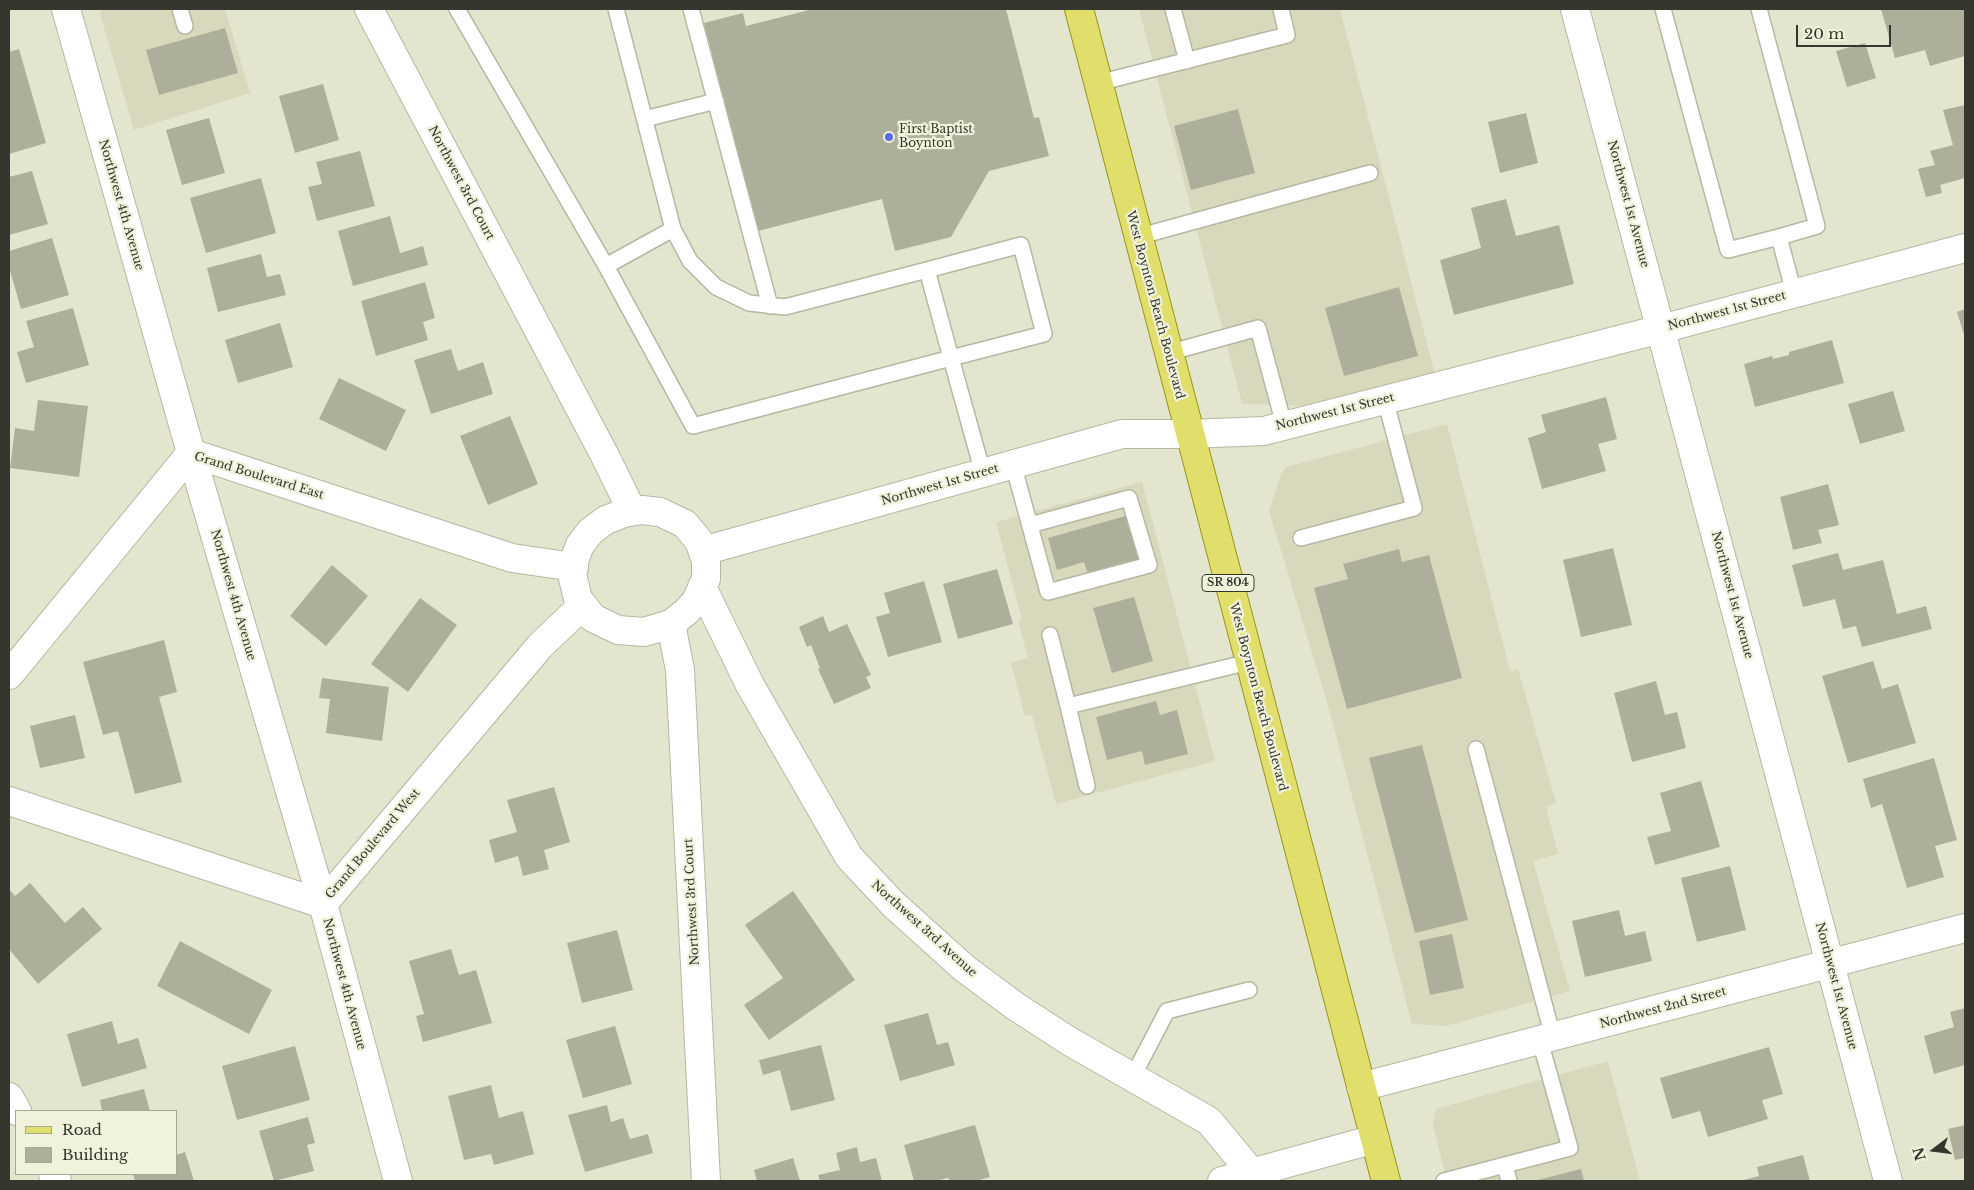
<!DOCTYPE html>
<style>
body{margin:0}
#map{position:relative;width:1974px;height:1190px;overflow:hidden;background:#e4e5cf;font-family:"Libre Baskerville",serif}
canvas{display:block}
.frame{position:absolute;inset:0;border:10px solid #35362d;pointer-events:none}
.legend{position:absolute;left:15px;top:1110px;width:162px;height:65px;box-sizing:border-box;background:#f1f2dc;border:1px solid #a6a796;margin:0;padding:6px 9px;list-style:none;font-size:15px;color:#35362d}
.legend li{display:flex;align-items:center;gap:10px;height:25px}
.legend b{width:25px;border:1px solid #a6a796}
.north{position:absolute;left:1909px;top:1125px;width:50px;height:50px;-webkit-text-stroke:4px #f1f2dc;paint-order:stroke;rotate:255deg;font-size:14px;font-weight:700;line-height:20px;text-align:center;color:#35362d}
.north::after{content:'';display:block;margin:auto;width:18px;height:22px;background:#35362d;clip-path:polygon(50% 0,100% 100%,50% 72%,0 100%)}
.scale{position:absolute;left:1796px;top:25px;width:95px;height:22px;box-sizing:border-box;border:2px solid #35362d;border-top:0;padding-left:6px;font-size:15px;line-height:18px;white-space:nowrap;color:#35362d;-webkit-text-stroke:4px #f1f2dc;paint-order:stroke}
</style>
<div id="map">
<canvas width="1974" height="1190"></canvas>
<div class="frame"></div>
<ul class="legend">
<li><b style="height:6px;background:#e0df6b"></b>Road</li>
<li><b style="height:14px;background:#aeaf9a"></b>Building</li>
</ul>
<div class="north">N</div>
<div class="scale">20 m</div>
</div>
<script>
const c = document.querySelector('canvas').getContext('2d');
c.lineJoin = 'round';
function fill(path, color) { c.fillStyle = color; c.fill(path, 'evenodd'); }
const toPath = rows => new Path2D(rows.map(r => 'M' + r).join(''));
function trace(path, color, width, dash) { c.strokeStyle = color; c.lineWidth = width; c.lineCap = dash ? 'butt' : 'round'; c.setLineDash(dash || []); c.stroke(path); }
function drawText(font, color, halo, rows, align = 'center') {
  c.font = font + ' "Libre Baskerville",serif'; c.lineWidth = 4.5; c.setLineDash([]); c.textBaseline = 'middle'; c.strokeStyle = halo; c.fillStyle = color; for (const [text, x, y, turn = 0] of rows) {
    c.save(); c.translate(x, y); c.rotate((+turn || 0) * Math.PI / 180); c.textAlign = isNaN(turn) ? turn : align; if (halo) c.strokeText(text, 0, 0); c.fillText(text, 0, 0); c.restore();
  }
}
fill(toPath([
 [102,9,225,9,250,93,134,130,100,14],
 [1139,9,1340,9,1435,374,1309,406,1242,404],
 [1447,424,1510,671,1518,669,1556,803,1546,806,1558,854,1533,861,1570,991,1446,1026,1412,1024,1329,709,1269,511,1281,475,1286,467],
 [1142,482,1215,761,1056,804,1032,715,1025,716,1011,663,1028,658,1018,621,1022,620,996,522],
 [1608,1061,1640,1181,1447,1181,1433,1125,1435,1112,1439,1108]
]), '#d8d9bc');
fill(toPath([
 [813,9,1006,9,1034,118,1039,117,1049,156,989,171,951,237,895,251,882,199,758,231,704,23,743,13,746,26],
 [1881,9,1964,9,1965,56,1930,66,1925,50,1895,58],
 [225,28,238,73,159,95,146,50],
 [1865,43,1876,78,1847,87,1836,51],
 [19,49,46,143,9,154,9,52],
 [323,84,339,140,295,153,279,96],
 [1965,105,1965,178,1940,185,1942,193,1926,197,1918,169,1935,165,1930,151,1953,145,1943,110],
 [1238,109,1255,173,1191,190,1174,126],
 [1526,113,1538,163,1500,173,1488,122],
 [209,118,225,173,182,185,166,130],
 [360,151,375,206,317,221,308,187,322,184,316,162],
 [32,171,48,224,9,235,9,177],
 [261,178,276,233,206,253,190,198],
 [1506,199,1516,236,1559,225,1574,284,1454,315,1440,260,1481,248,1471,208],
 [390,216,400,253,423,246,428,265,353,286,338,231],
 [52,238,69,295,21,309,9,267,9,251],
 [261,254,267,277,280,274,286,295,218,312,207,268],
 [425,282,435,318,423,322,428,340,376,356,361,301],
 [1399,287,1418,356,1344,376,1325,308],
 [73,308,89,365,26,383,17,352,34,347,26,321],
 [1965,309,1965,338,1957,312],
 [280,323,293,367,238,383,225,340],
 [1832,340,1844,383,1755,407,1744,364,1772,356,1773,359,1789,355,1789,352],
 [451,349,458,371,483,362,493,394,431,414,414,360],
 [339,378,406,410,386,451,319,419],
 [1893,391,1905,431,1860,444,1848,404],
 [1606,397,1617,439,1598,444,1606,471,1542,489,1528,438,1546,432,1541,415],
 [38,400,88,406,79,477,10,468,15,428,34,431],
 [510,416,538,484,488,505,460,436],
 [1828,484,1839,525,1818,530,1822,543,1793,550,1780,497],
 [1129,515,1141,559,1088,574,1084,562,1057,570,1048,538],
 [1613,548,1632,625,1581,637,1563,560],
 [1399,549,1402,562,1429,555,1462,678,1347,709,1314,588,1348,579,1343,564],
 [1838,553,1843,570,1883,560,1897,614,1926,606,1932,629,1862,647,1856,626,1843,629,1835,599,1803,607,1792,565],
 [332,565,368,596,326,646,290,616],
 [997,569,1013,624,958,639,943,584],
 [924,581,942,642,888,657,876,617,890,613,884,593],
 [1134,597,1153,661,1112,673,1093,608],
 [420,598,457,625,408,692,371,664],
 [823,616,829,632,847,624,871,675,866,677,871,688,834,704,818,669,820,668,811,645,807,647,799,627],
 [164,640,177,692,159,697,182,782,135,794,118,731,103,735,83,662],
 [1873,661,1882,689,1898,684,1916,743,1848,763,1822,676],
 [322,678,389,687,382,741,326,733,330,699,319,698],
 [1656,681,1665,715,1677,712,1686,748,1632,762,1614,693],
 [1156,701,1160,715,1177,710,1188,754,1145,765,1142,751,1107,760,1096,717],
 [75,715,85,758,40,768,30,726],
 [1422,745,1468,920,1415,933,1369,758],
 [1934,758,1957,840,1935,846,1944,877,1907,888,1882,804,1871,808,1863,779],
 [1701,781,1720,847,1655,865,1647,837,1671,831,1660,793],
 [554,787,570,842,544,850,549,869,523,876,518,856,495,863,489,840,517,832,507,800],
 [1730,866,1746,930,1697,942,1681,878],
 [30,883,65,923,83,907,102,929,38,984,9,949,9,889,15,896],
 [793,891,855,980,769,1040,744,1005,783,978,745,925],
 [1619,910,1625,936,1645,931,1652,961,1585,977,1572,921],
 [617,930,633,990,582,1003,567,943],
 [1452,934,1464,988,1430,995,1419,941],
 [180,941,272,990,249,1034,157,986],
 [451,949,459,975,476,970,492,1023,423,1042,416,1016,424,1014,409,961],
 [1965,1008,1965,1065,1934,1074,1924,1036,1954,1027,1950,1012],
 [928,1013,937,1045,948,1042,955,1065,900,1081,884,1025],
 [112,1021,118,1044,138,1038,147,1068,82,1087,67,1034],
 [615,1026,632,1084,583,1098,566,1040],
 [821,1045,835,1100,791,1111,780,1070,763,1075,759,1060],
 [295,1046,310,1100,237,1120,222,1066],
 [1769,1047,1783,1094,1762,1100,1768,1119,1708,1137,1700,1111,1672,1119,1660,1078],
 [491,1085,499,1118,523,1111,534,1154,494,1165,491,1154,464,1160,448,1096],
 [144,1089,150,1111,102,1111,100,1100],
 [607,1105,611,1122,623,1118,630,1139,648,1134,653,1153,585,1172,568,1115],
 [308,1117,315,1143,307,1145,314,1171,274,1181,259,1131],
 [975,1125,990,1177,976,1181,950,1181,948,1178,935,1181,914,1181,904,1145],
 [1965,1125,1965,1158,1955,1160,1948,1129],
 [857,1147,860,1162,876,1158,882,1181,820,1181,818,1175,840,1170,836,1153],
 [185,1152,194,1181,135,1181,133,1174,176,1174,176,1155],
 [1803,1155,1810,1181,1740,1181,1759,1176,1757,1167],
 [793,1158,800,1181,757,1181,754,1170],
 [1581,1169,1584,1181,1534,1181]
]), '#aeaf9a');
const service = toPath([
 [180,9,185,26],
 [457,9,606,266],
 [616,9,673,229],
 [691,9,770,306],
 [1173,9,1187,61],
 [1663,9,1728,250,1779,237,1794,293],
 [1759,9,1817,226,1779,237],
 [1098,83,1287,35,1281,9],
 [645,119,716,101],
 [1137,237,1370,173],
 [927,270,1021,245,1044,334,951,358,693,426,606,266,673,229,690,261,716,287,749,303,785,307,927,270,951,358,983,473],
 [1168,353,1258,328,1284,425],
 [1013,464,1048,592,1149,565,1129,498,1030,525],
 [1301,538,1414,508,1385,399],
 [1050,635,1068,706],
 [1476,749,1553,1037],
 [1087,786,1068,706,1249,662],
 [1133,1076,1167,1011,1249,990],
 [1505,1165,1570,1148,1540,1041],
 [1444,1181,1505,1165,1509,1181]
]);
const minor = toPath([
 [66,9,191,453,323,904,398,1181],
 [369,9,605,456,632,511],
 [1575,9,1888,1181],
 [642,510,660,512,685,524,699,541,706,561,706,579,696,601,687,611,671,624,644,632,618,630,593,618,578,599,572,574,575,558,580,545,591,531,606,520,624,513,642,510],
 [703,551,1122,434,1189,434,1264,431,1661,329,1965,248],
 [702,587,750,685,849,857,893,904,964,968,1015,1006,1069,1041,1209,1121,1252,1173],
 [671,624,680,670,706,1181],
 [9,675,191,453,512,558,574,567],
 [9,801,323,904,540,646,583,605],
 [1361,1087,1965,928],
 [9,1097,17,1111],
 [53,1174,57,1181],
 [1222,1181,1375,1139]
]);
const primary = toPath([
 [1079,9,1386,1181]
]);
trace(service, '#b6b7a2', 18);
trace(minor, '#b6b7a2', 30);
trace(primary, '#979616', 30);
trace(service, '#fff', 15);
trace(minor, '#fff', 28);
trace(primary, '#e0df6b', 28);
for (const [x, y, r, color] of [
 [889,137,5,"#5c6be3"]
]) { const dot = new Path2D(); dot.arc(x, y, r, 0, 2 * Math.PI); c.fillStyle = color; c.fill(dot); trace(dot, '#f1f2dc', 2); }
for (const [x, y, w] of [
 [1228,583,52]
]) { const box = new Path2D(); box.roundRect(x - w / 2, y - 8.5, w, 17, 4); c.fillStyle = '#f1f2dc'; c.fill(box); trace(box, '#35362d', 1); }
drawText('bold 11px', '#35362d', null, [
 ["SR 804",1228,583]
]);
drawText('12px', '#35362d', '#f1f2dc', [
 ["First Baptist",899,130],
 ["Boynton",899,144]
], 'left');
drawText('12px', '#35362d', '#f1f2dc', [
 ["Northwest 3rd Court",461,183,62],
 ["Northwest 1st Avenue",1628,204,75],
 ["Northwest 4th Avenue",121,205,74],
 ["West Boynton Beach Boulevard",1155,305,75],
 ["Northwest 1st Street",1727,311,-15],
 ["Northwest 1st Street",1335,412,-14],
 ["Grand Boulevard East",259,476,17],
 ["Northwest 1st Street",940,485,-16],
 ["Northwest 4th Avenue",233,595,74],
 ["Northwest 1st Avenue",1732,595,75],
 ["West Boynton Beach Boulevard",1258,697,75],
 ["Grand Boulevard West",373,844,-50],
 ["Northwest 3rd Court",692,902,-93],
 ["Northwest 3rd Avenue",924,929,42],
 ["Northwest 4th Avenue",344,984,75],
 ["Northwest 1st Avenue",1836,986,75],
 ["Northwest 2nd Street",1663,1008,-15]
]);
</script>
